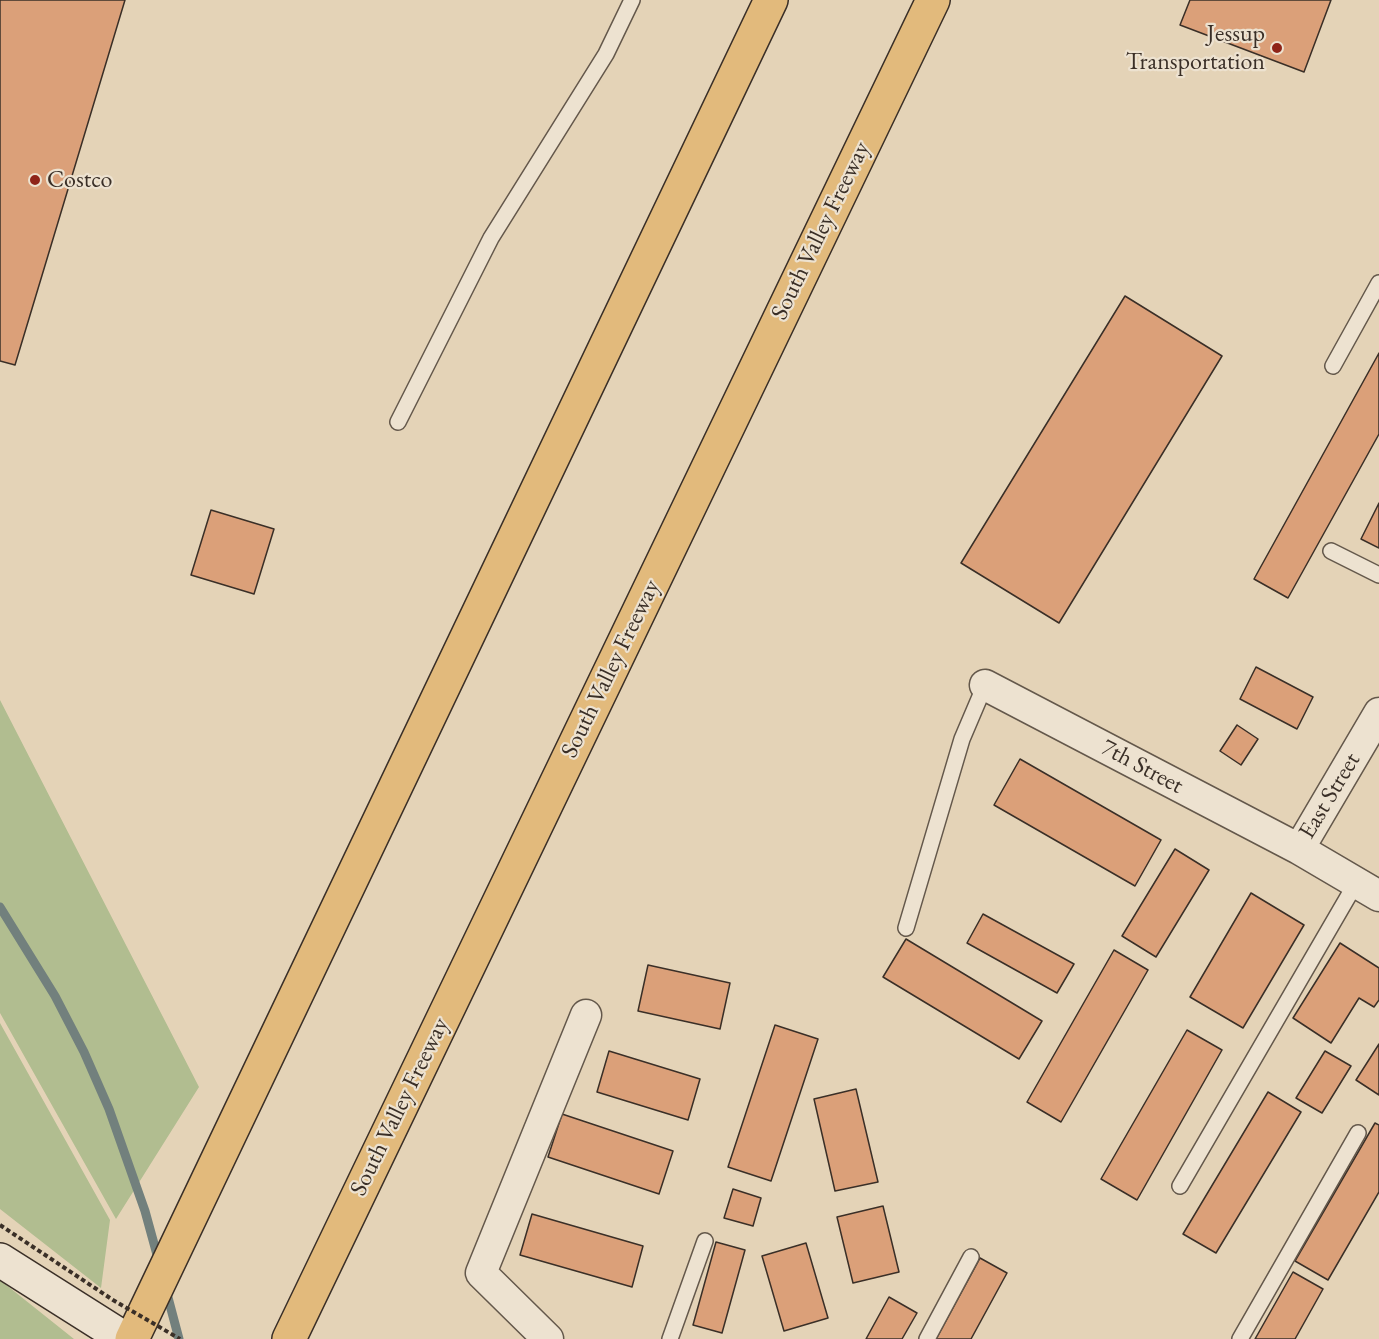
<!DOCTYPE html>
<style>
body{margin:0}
canvas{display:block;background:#e4d3b7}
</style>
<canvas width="1379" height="1339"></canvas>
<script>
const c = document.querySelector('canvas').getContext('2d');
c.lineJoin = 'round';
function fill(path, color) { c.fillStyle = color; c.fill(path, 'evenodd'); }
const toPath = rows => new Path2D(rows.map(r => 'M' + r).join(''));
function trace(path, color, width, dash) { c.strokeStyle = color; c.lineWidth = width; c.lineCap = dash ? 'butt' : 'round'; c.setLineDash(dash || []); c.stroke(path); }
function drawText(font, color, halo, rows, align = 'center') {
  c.font = font + ' "EB Garamond",serif'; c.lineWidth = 4.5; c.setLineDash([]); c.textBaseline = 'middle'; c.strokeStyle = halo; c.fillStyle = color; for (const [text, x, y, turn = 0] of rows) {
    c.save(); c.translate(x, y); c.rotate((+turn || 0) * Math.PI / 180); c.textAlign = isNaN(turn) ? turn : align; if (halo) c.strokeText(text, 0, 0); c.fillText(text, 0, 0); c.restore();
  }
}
fill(toPath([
 [0,700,199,1087,116,1219,0,1013],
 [0,1023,110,1220,101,1288,0,1209],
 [0,1280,74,1339,0,1339]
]), '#b1bd90');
trace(toPath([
 [0,907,55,996,84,1052,109,1109,145,1211,159,1262],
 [166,1290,179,1339]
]), '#72807d', 9);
const building = toPath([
 [0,0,125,0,15,365,0,361,0,0],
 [1190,0,1331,0,1304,72,1180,25,1190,0],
 [1125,296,1222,356,1059,623,961,563,1125,296],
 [1379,353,1379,434,1288,598,1254,579,1379,353],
 [1379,503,1379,548,1361,539,1379,503],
 [211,510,274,529,254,594,191,575,211,510],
 [1256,667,1313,697,1297,729,1240,699,1256,667],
 [1237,725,1258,739,1241,765,1220,751,1237,725],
 [1020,759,1161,840,1135,886,994,805,1020,759],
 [1175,849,1209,870,1156,957,1122,936,1175,849],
 [1251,893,1304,925,1243,1028,1190,997,1251,893],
 [983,914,1074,964,1057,993,967,943,983,914],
 [906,939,1042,1021,1019,1059,883,977,906,939],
 [1340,943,1379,968,1379,1000,1374,1007,1359,998,1331,1043,1293,1018,1340,943],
 [1114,950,1148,970,1061,1122,1027,1102,1114,950],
 [648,965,730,983,720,1029,638,1011,648,965],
 [775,1025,818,1039,771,1181,728,1167,775,1025],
 [1187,1030,1222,1050,1137,1200,1101,1179,1187,1030],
 [1379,1044,1379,1095,1356,1080,1379,1044],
 [609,1051,700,1079,688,1120,597,1092,609,1051],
 [1325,1051,1351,1066,1322,1113,1296,1098,1325,1051],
 [856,1089,878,1182,835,1191,814,1099,856,1089],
 [1268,1092,1301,1112,1216,1253,1183,1234,1268,1092],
 [562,1114,673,1151,659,1194,548,1157,562,1114],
 [1375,1123,1379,1125,1379,1192,1328,1280,1295,1261,1375,1123],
 [733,1189,761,1198,753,1226,724,1218,733,1189],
 [883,1206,899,1272,853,1283,837,1217,883,1206],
 [532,1214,643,1246,632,1287,520,1255,532,1214],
 [716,1242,745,1250,722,1333,693,1325,716,1242],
 [806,1243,828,1318,784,1331,762,1256,806,1243],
 [980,1258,1007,1273,971,1339,936,1339,980,1258],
 [1293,1272,1323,1289,1295,1339,1255,1339,1293,1272],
 [889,1297,917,1313,902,1339,866,1339,889,1297]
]);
fill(building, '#dba079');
trace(building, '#3a2f27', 1.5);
const lane = toPath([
 [1333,366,1379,283],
 [398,422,491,238,606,54,632,0],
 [1331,551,1379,575],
 [906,928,962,739,985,685],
 [1180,1186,1356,883],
 [670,1339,705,1241],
 [927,1339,971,1257],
 [1240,1339,1358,1133]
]);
const street = toPath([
 [985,685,1299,849,1379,896],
 [1299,849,1379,713],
 [548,1339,481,1273,586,1015]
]);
const secondary = toPath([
 [0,1260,125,1339]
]);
const highway = toPath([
 [132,1339,771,0],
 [289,1339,933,0]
]);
trace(lane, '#64584b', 18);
trace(street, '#64584b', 33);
trace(secondary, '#3a2f27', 36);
trace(highway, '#3a2f27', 36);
trace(lane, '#ede2d0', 15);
trace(street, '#ede2d0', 30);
trace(secondary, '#ede2d0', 33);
trace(highway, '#e2ba7c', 33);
trace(toPath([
 [0,1225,113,1300,180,1339]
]), '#3a2f27', 4, [4.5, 3]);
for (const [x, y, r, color] of [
 [1277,48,6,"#8f2418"],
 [35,180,6,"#8f2418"]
]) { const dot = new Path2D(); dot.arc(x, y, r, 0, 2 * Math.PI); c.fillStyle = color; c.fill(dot); trace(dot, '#ede2d0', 2); }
drawText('24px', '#3a2f27', '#ede2d0', [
 ["Jessup",1265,34],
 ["Transportation",1265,62],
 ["Costco",47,180,"left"]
], 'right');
drawText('24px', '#3a2f27', '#ede2d0', [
 ["South Valley Freeway",821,231,-64],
 ["South Valley Freeway",611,669,-64],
 ["7th Street",1142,767,28],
 ["East Street",1330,796,-59],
 ["South Valley Freeway",400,1107,-64]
]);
</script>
